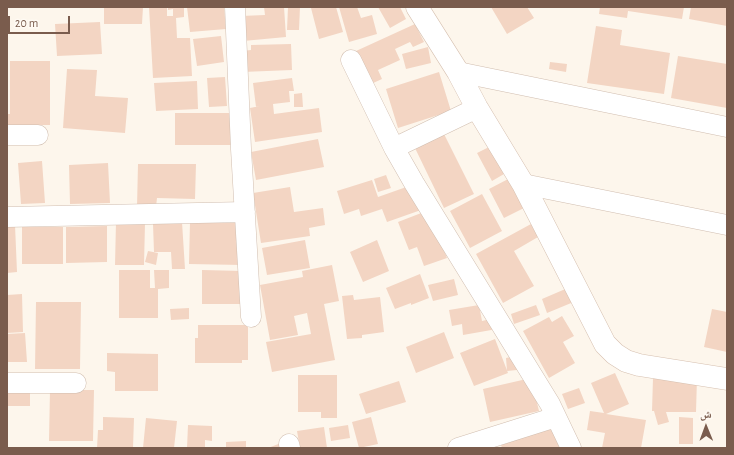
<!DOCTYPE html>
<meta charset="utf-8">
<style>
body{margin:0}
#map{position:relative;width:734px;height:455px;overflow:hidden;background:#fdf6ec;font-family:"Alegreya Sans","Noto Naskh Arabic",sans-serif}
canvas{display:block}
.frame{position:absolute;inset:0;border:8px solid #7a5c4d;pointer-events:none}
.north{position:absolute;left:686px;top:407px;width:40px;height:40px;-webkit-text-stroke:3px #fffaf3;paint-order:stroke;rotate:359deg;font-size:11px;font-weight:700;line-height:16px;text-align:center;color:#7a5c4d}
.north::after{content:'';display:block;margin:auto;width:14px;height:18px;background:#7a5c4d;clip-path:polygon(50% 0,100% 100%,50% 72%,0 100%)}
.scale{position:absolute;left:8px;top:16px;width:62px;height:18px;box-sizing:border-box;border:2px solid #7a5c4d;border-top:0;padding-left:5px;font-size:12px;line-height:14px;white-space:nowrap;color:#7a5c4d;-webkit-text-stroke:3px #fffaf3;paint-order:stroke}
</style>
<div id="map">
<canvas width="734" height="455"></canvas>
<div class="frame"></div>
<div class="north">ش</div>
<div class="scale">20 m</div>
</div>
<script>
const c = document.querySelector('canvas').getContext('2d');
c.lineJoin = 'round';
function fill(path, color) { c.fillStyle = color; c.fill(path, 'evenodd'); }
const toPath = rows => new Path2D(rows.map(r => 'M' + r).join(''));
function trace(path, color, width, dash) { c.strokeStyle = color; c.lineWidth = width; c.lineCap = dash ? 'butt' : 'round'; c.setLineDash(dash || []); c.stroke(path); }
fill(toPath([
 [104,7,143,7,142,24,104,24],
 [149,7,167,7,167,16,173,16,173,9,168,10,168,7,184,7,184,17,176,18,177,38,190,38,192,76,153,78],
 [187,7,224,7,226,29,190,32],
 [264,7,284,7,286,37,243,41,241,16,265,15],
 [288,7,300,7,299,30,287,30],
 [316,7,336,7,343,32,319,39,311,8],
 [339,7,357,7,361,18,372,15,377,34,349,42],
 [378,7,400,7,406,19,390,28],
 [491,7,527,7,534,18,507,34],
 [600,7,684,7,682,19,628,11,627,18,599,14],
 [691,7,727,7,727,26,689,19],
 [100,22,102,54,57,56,55,24],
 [415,24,424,42,413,47,410,42,395,49,400,60,378,70,382,79,371,84,356,51],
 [596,26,622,30,620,45,670,53,664,94,587,83],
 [221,36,224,62,197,66,193,39],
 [291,44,292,70,242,72,241,51,251,50,251,45],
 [428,47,431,63,406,69,402,54],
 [678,56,727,64,727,108,671,98],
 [10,61,50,61,50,125,7,125,7,114,10,114],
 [550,62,567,64,566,72,549,69],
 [67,69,97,70,95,96,128,98,125,133,63,128],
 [439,72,451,111,398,128,386,89],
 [225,77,227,106,209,107,207,78],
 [292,78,294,91,289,91,290,102,273,104,274,114,319,108,322,132,255,142,250,108,260,106,256,107,253,83],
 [197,81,198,109,156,111,154,83],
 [302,93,303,107,294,107,294,94],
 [175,113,232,113,232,145,175,145],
 [443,132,474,194,444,208,414,146],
 [318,139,324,167,256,180,251,152],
 [489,147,504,174,492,181,477,153],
 [42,161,45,203,21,204,18,163],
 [108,163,110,203,70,204,69,165],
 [138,164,196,164,195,199,157,198,156,207,137,207],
 [386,175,391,188,378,192,374,179],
 [512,177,528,206,504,218,489,189],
 [372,180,378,197,412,185,421,210,387,222,382,209,361,216,359,209,344,214,337,191],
 [290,187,294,212,323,208,325,225,309,228,310,236,261,243,253,193],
 [482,194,502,231,470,248,450,211],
 [429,210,447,258,424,266,417,247,409,250,398,222],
 [116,222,145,223,144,265,115,265],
 [182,222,185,269,172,269,171,252,154,252,153,224],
 [190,222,243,223,242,265,189,264],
 [531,224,538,237,514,251,534,286,503,303,476,254],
 [15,225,17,272,7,273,7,226],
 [107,226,107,262,66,263,66,227],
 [22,227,63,227,63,264,22,264],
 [305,240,310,268,267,275,262,248],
 [377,240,389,271,363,282,350,252],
 [148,251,158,253,156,265,145,262],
 [332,265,339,301,324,304,335,360,272,372,266,342,311,334,307,313,294,316,298,335,270,340,260,285,303,277,302,271],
 [119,270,150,270,150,288,155,288,154,270,169,270,169,288,158,289,158,318,119,318],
 [202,270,243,271,242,304,202,304],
 [420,274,429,298,411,305,411,303,395,309,386,288],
 [454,279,458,295,433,301,428,285],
 [570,287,576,301,547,313,542,299],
 [22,294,23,332,7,333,7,295],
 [353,295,354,300,380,297,384,332,362,335,362,338,347,339,342,296],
 [36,302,81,302,80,369,35,369],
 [479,305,482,321,495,318,497,329,463,335,462,324,452,326,449,310],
 [536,305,540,315,514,324,511,314],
 [189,308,189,319,171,320,170,309],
 [712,309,727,312,727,352,704,347],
 [562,316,574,336,563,342,575,363,549,378,523,331,549,317,552,322],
 [198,325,248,325,248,360,242,360,242,363,195,363,195,338,198,338],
 [444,332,454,358,416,373,406,347],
 [25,333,27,362,7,362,7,334],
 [495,339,508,373,474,386,460,353],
 [107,353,158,354,158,391,115,391,115,372,107,371],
 [515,356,517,370,507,371,506,358],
 [615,373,629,404,606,414,646,420,641,448,602,448,605,433,587,430,590,411,604,413,591,383],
 [298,375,337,375,337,418,321,418,321,412,298,412],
 [531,378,539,411,490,422,483,389],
 [653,378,697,378,696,412,666,412,669,422,658,425,654,411,652,411],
 [399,381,406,402,366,414,359,394],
 [579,388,585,403,568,409,562,394],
 [7,390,30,390,30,406,7,406],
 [50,390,94,390,93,441,49,441],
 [103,417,134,418,133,448,97,448,98,430,103,430],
 [371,417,378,444,359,448,352,422],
 [679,417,693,418,693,444,679,444],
 [146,418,177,421,174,448,143,448],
 [188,425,212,426,212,441,205,440,205,448,187,448],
 [348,425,350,438,331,441,329,428],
 [324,427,327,448,300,448,297,431],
 [555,427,562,448,502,448,501,445],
 [246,441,246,448,226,448,226,442],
 [281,443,283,448,268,448]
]), '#f3d5c3');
const street = toPath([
 [235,7,241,149,251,317],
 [351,60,394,148,414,183,550,404,571,448],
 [458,72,727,127],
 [7,135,38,135],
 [394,148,477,108],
 [523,184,727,225],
 [7,217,245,212],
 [7,383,76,383],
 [289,444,290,448],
 [458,448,556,417]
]);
const secondary = toPath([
 [417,7,458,72,477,108,523,184,605,344,615,354,626,361,639,365,727,379]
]);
trace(street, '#d1beb0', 21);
trace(secondary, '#d6c0b0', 23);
trace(street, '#fff', 20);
trace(secondary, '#fff', 22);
</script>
